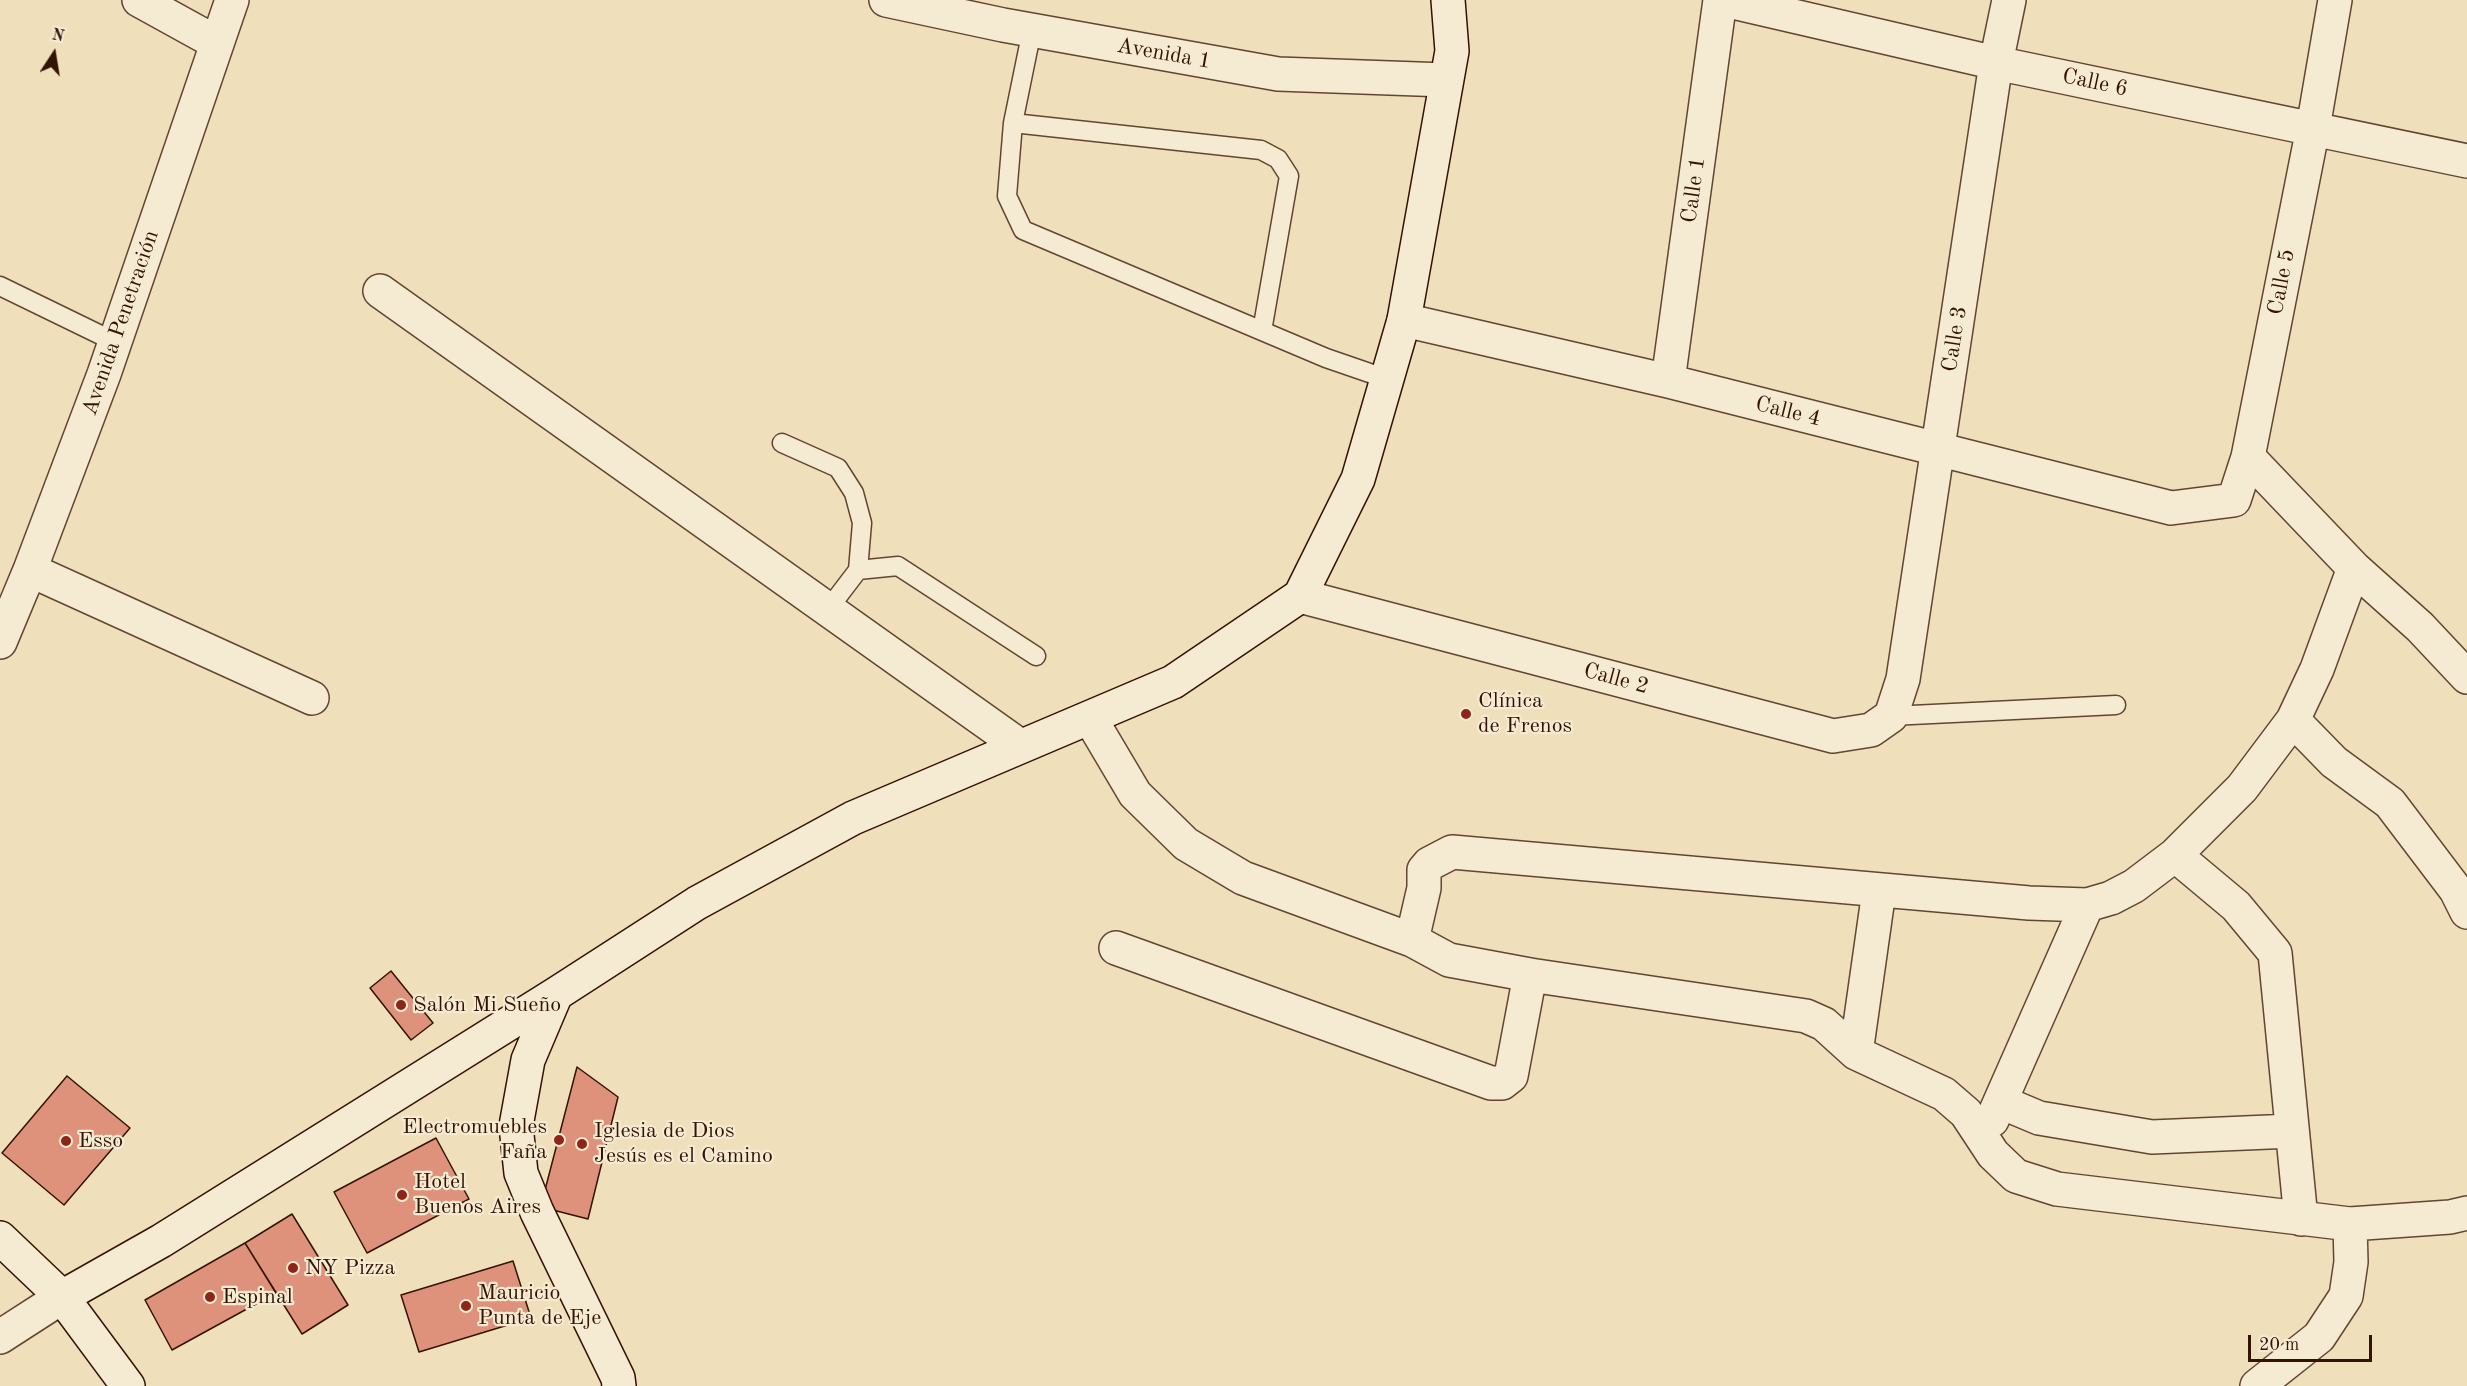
<!DOCTYPE html>
<meta charset="utf-8">
<style>
body{margin:0}
#map{position:relative;width:2467px;height:1386px;overflow:hidden;background:#efdfba;font-family:"Old Standard TT",serif}
canvas{display:block}
.north{position:absolute;left:24px;top:24px;width:60px;height:60px;-webkit-text-stroke:4px #f5ead2;paint-order:stroke;rotate:12deg;font-size:16px;font-weight:700;line-height:24px;text-align:center;color:#331304}
.north::after{content:'';display:block;margin:auto;width:21px;height:27px;background:#331304;clip-path:polygon(50% 0,100% 100%,50% 72%,0 100%)}
.scale{position:absolute;left:2248px;top:1335px;width:124px;height:27px;box-sizing:border-box;border:3px solid #331304;border-top:0;padding-left:8px;font-size:18px;line-height:21px;white-space:nowrap;color:#331304;-webkit-text-stroke:4px #f5ead2;paint-order:stroke}
</style>
<div id="map">
<canvas width="2467" height="1386"></canvas>
<div class="north">N</div>
<div class="scale">20 m</div>
</div>
<script>
const c = document.querySelector('canvas').getContext('2d');
c.lineJoin = 'round';
function fill(path, color) { c.fillStyle = color; c.fill(path, 'evenodd'); }
const toPath = rows => new Path2D(rows.map(r => 'M' + r).join(''));
function trace(path, color, width, dash) { c.strokeStyle = color; c.lineWidth = width; c.lineCap = dash ? 'butt' : 'round'; c.setLineDash(dash || []); c.stroke(path); }
function drawText(font, color, halo, rows, align = 'center') {
  c.font = font + ' "Old Standard TT",serif'; c.lineWidth = 4.5; c.setLineDash([]); c.textBaseline = 'middle'; c.strokeStyle = halo; c.fillStyle = color; for (const [text, x, y, turn = 0] of rows) {
    c.save(); c.translate(x, y); c.rotate((+turn || 0) * Math.PI / 180); c.textAlign = isNaN(turn) ? turn : align; if (halo) c.strokeText(text, 0, 0); c.fillText(text, 0, 0); c.restore();
  }
}
const building = toPath([
 [391,971,433,1023,411,1040,370,988,391,971],
 [577,1067,618,1097,588,1219,549,1209,545,1190,577,1067],
 [67,1076,130,1128,64,1205,2,1153,67,1076],
 [436,1138,469,1199,367,1253,334,1192,436,1138],
 [292,1214,348,1305,302,1334,245,1243,292,1214],
 [245,1243,276,1293,172,1350,145,1300,245,1243],
 [513,1261,531,1318,419,1352,401,1295,513,1261]
]);
fill(building, '#df927b');
trace(building, '#331304', 1.5);
const service = toPath([
 [1032,30,1013,123,1007,196,1023,230,1326,358,1387,379],
 [1013,123,1261,150,1278,159,1289,176,1262,331],
 [0,286,115,342],
 [782,443,838,468,854,493,862,523,858,570],
 [829,608,858,570,898,566,1036,656],
 [1891,716,2116,705]
]);
const minor = toPath([
 [139,0,217,43],
 [886,0,1003,25,1278,74,1446,80],
 [1724,0,1996,63,2467,161],
 [380,291,1020,746],
 [1404,320,1668,381,2171,508,2234,500,2248,457,2313,128,2335,0],
 [1668,381,1720,0],
 [2248,457,2354,568,2420,627,2467,677],
 [2354,568,2317,669,2293,720,2242,788,2175,855,2134,886,2111,898,2087,905,2029,903,1452,852,1429,864,1424,870,1424,888,1412,940,1449,960,1530,975,1806,1016,1824,1024,1856,1053,1944,1094,1966,1113,1993,1154,2016,1176,2057,1189,2350,1224,2450,1217,2467,1213],
 [30,570,312,698],
 [1300,596,1833,736,1871,730,1891,716,1903,679,1996,63,2009,0],
 [0,642,30,570,104,374,232,0],
 [1090,718,1135,794,1186,844,1243,878,1412,940],
 [2293,720,2334,762,2390,803,2456,890,2467,912],
 [2175,855,2236,906,2275,953,2301,1219],
 [1116,948,1491,1083,1502,1083,1511,1076,1530,975],
 [1856,1053,1879,891],
 [2001,1102,2039,1118,2152,1137,2292,1131],
 [1992,1120,2087,905],
 [0,1337,62,1297],
 [2257,1386,2319,1337,2346,1296,2351,1262,2350,1224]
]);
const secondary = toPath([
 [556,994,528,1060,516,1126,521,1173,537,1212,618,1378,619,1386],
 [0,1238,62,1297,128,1386],
 [62,1297,161,1241,556,994,697,903,853,818,1173,682,1300,596,1358,479,1404,320,1452,51,1448,0]
]);
trace(service, '#624632', 21);
trace(minor, '#624632', 36);
trace(secondary, '#331304', 36);
trace(service, '#f5ead2', 18);
trace(minor, '#f5ead2', 33);
trace(secondary, '#f5ead2', 33);
for (const [x, y, r, color] of [
 [1466,714,6,"#8f2418"],
 [401,1005,6,"#8f2418"],
 [559,1140,6,"#8f2418"],
 [66,1141,6,"#8f2418"],
 [582,1144,6,"#8f2418"],
 [402,1195,6,"#8f2418"],
 [293,1268,6,"#8f2418"],
 [210,1297,6,"#8f2418"],
 [466,1306,6,"#8f2418"]
]) { const dot = new Path2D(); dot.arc(x, y, r, 0, 2 * Math.PI); c.fillStyle = color; c.fill(dot); trace(dot, '#f5ead2', 2); }
drawText('22px', '#331304', '#f5ead2', [
 ["Avenida 1",1164,54,10],
 ["Calle 6",2095,83,12],
 ["Calle 1",1694,190,-82],
 ["Calle 5",2282,282,-79],
 ["Avenida Penetración",121,323,-71],
 ["Calle 3",1955,339,-81],
 ["Calle 4",1788,412,14],
 ["Calle 2",1616,679,15]
]);
drawText('22px', '#331304', '#f5ead2', [
 ["Clínica",1478,701],
 ["de Frenos",1478,726],
 ["Salón Mi Sueño",413,1005],
 ["Electromuebles",547,1127,"right"],
 ["Faña",547,1152,"right"],
 ["Iglesia de Dios",594,1131],
 ["Jesús es el Camino",594,1156],
 ["Esso",78,1141],
 ["Hotel",414,1182],
 ["Buenos Aires",414,1207],
 ["NY Pizza",305,1268],
 ["Mauricio",478,1293],
 ["Punta de Eje",478,1318],
 ["Espinal",222,1297]
], 'left');
</script>
